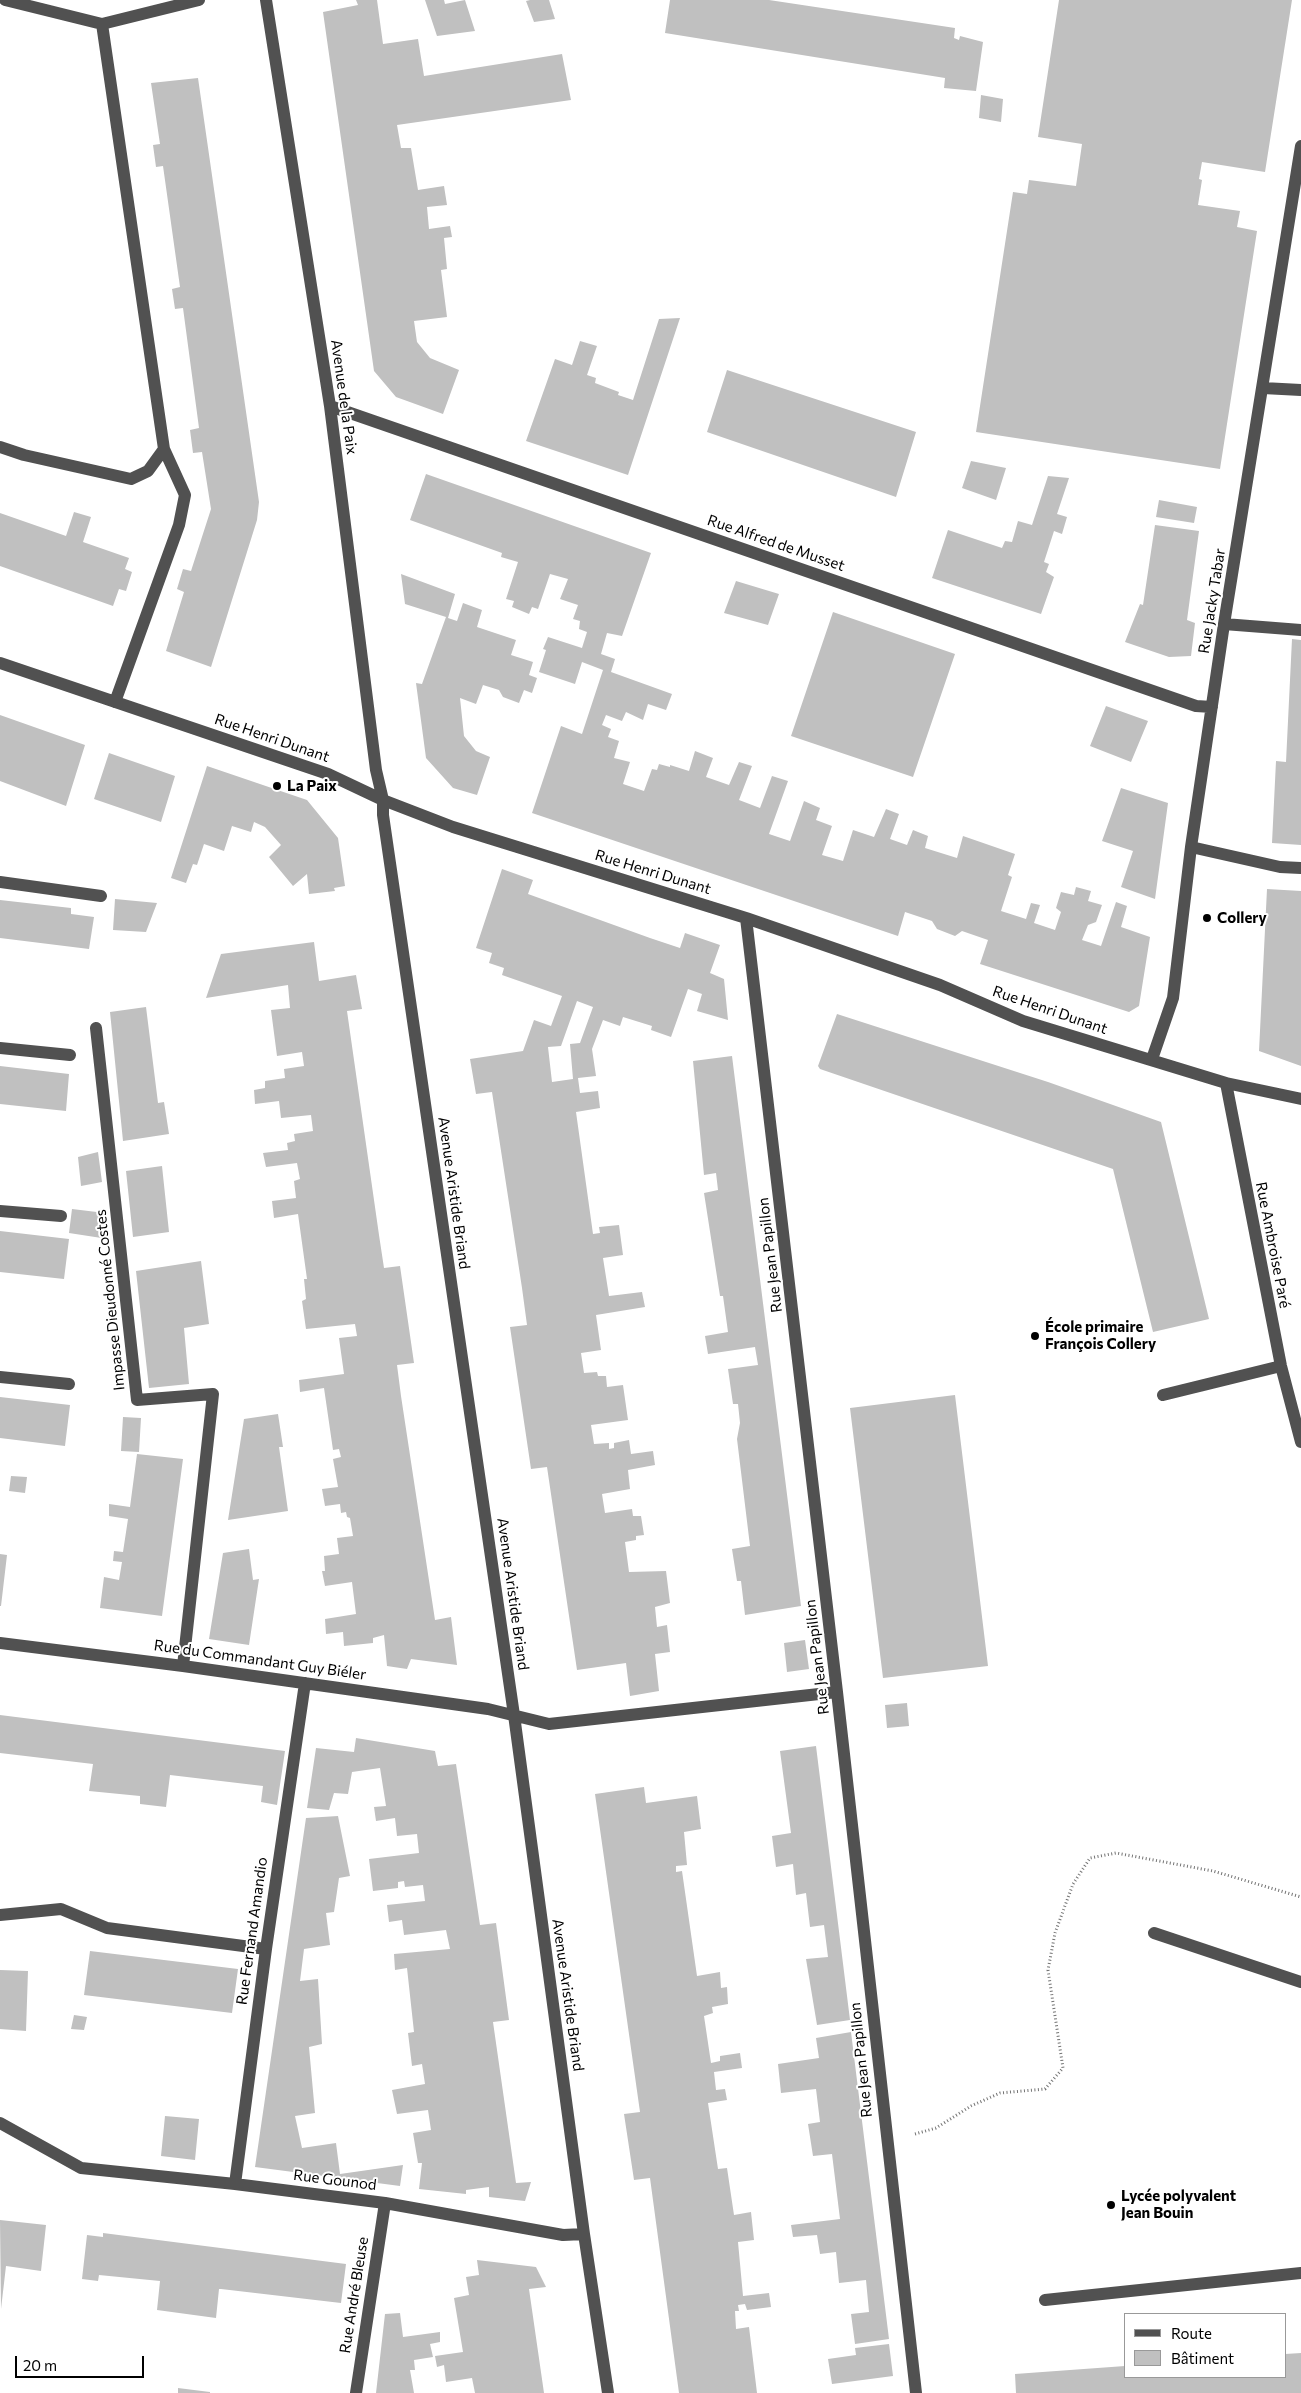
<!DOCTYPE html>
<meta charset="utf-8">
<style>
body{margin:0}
#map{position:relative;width:1301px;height:2393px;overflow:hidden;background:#fff;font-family:Commissioner,sans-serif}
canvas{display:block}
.legend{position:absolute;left:1124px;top:2313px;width:162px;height:65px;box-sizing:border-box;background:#fff;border:1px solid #999;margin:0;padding:6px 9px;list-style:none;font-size:15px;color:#000}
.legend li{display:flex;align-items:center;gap:10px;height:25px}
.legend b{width:25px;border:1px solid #999}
.scale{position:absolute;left:15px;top:2356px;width:129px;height:22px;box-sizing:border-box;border:2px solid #000;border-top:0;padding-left:6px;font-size:15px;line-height:18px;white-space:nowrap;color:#000;-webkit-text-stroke:4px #fff;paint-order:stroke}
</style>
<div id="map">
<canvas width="1301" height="2393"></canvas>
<ul class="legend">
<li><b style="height:6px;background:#515151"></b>Route</li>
<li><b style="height:14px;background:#c0c0c0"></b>Bâtiment</li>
</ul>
<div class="scale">20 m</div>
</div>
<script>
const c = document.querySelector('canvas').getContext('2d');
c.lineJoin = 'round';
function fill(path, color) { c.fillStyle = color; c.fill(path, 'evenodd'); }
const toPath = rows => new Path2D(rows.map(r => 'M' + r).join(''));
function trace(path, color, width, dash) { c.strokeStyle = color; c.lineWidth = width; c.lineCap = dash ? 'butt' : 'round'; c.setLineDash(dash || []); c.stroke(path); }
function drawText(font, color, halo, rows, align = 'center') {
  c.font = font + ' Commissioner,sans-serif'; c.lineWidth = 4; c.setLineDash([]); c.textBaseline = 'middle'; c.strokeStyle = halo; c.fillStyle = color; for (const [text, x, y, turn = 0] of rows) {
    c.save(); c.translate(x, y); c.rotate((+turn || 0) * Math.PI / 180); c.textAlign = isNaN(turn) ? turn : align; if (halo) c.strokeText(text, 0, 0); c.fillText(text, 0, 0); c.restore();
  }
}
fill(toPath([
 [356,0,377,0,383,44,418,39,424,76,562,54,571,100,397,125,401,148,411,148,418,190,444,186,447,205,427,207,429,229,450,226,452,237,444,238,447,269,441,270,447,317,414,321,417,342,430,358,459,370,443,414,396,397,374,371,323,12,358,5],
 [425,0,444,0,445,4,465,0,475,31,437,36],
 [530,0,549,0,555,19,534,22,526,1],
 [670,0,769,0,955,28,954,38,959,40,960,36,983,42,976,91,944,88,945,78,665,33],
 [1059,0,1292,0,1265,172,1202,162,1199,179,1202,180,1198,205,1240,211,1237,227,1257,231,1220,469,976,432,1013,192,1027,194,1029,180,1076,186,1082,144,1038,137],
 [198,78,259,502,257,520,211,667,166,651,184,592,177,589,183,569,191,571,211,509,202,452,193,453,190,430,199,428,183,308,175,309,172,289,180,287,163,166,156,167,153,145,160,144,151,83],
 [981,95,1003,99,1001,122,979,118],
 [680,318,628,475,526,441,555,359,572,365,580,341,597,346,587,375,596,378,595,383,619,392,618,395,633,400,659,319],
 [727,370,916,432,896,497,707,432],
 [971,461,1006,468,996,500,962,488],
 [426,474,651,553,622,636,607,633,601,654,615,659,611,672,672,694,666,710,648,704,643,720,626,712,622,721,606,715,602,725,611,729,608,737,619,741,614,758,630,762,623,784,644,791,652,769,657,770,659,764,670,767,670,765,689,771,695,751,713,758,706,777,729,785,739,762,752,766,739,800,760,808,772,776,788,781,769,834,790,841,804,801,820,808,816,820,832,826,822,855,843,861,853,830,874,837,886,809,899,814,890,839,907,845,913,830,928,836,925,848,957,858,963,836,1015,854,1008,875,1012,877,1001,911,1026,919,1031,903,1040,905,1034,923,1055,930,1061,912,1056,908,1061,892,1074,895,1076,887,1091,891,1088,901,1102,905,1096,922,1088,925,1082,940,1101,946,1116,902,1127,906,1121,927,1150,937,1139,1006,1129,1012,980,964,988,940,962,931,955,936,937,929,932,921,905,912,898,936,532,813,561,726,582,734,603,670,582,662,575,684,539,672,546,650,543,649,548,637,582,648,587,632,579,629,580,621,573,619,578,605,560,599,568,579,550,574,538,609,532,607,529,614,512,607,514,601,506,599,518,562,501,557,502,553,410,520],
 [1048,476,1069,478,1057,514,1067,517,1062,534,1054,531,1044,562,1049,564,1046,572,1054,577,1041,614,932,578,948,530,1002,548,1005,541,1012,542,1018,521,1032,525],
 [1159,500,1197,507,1194,523,1156,517],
 [74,512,91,517,83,542,129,558,125,569,132,572,126,591,119,589,113,606,0,566,0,513,66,536],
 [1155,525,1199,531,1187,620,1195,623,1191,656,1169,657,1125,642,1140,604,1143,605],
 [401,574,455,594,448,618,457,621,463,603,482,610,477,627,516,640,511,655,533,662,529,675,537,678,532,693,524,690,519,703,503,697,499,690,483,685,476,704,460,698,464,736,476,751,490,757,477,795,453,788,426,758,416,683,422,684,446,617,405,604],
 [736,581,779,594,768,625,724,613],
 [833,612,955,654,913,777,791,736],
 [1292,639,1301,640,1301,845,1272,843,1276,761,1286,762],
 [1106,706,1148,721,1131,762,1090,746],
 [0,715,85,745,66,806,0,781],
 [109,753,175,776,161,822,94,799],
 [207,766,307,800,338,838,345,886,334,888,335,891,309,894,307,874,293,886,269,857,281,845,265,827,254,822,251,832,232,826,224,851,204,844,197,865,193,864,186,883,171,878],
 [1121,788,1168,803,1155,899,1121,887,1133,851,1102,841],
 [502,869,533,880,528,894,650,938,680,948,685,933,720,945,710,973,724,979,728,1020,697,1011,702,994,688,989,671,1037,651,1030,652,1026,623,1017,620,1026,603,1020,592,1049,596,1076,578,1078,580,1093,598,1091,600,1108,576,1112,593,1234,600,1233,599,1227,619,1225,623,1255,603,1258,609,1296,642,1292,645,1307,596,1315,601,1350,581,1353,584,1373,597,1372,598,1376,606,1376,607,1387,623,1385,628,1420,591,1425,594,1444,609,1443,609,1449,614,1448,614,1443,629,1440,631,1454,653,1451,655,1465,628,1470,630,1489,602,1494,605,1513,632,1509,633,1516,641,1516,644,1535,636,1536,636,1540,625,1542,629,1572,666,1571,670,1603,655,1607,657,1627,667,1625,670,1652,655,1654,659,1691,630,1696,626,1663,577,1670,547,1467,531,1469,510,1327,527,1325,522,1288,492,1092,476,1094,470,1059,523,1051,534,1020,551,1026,562,996,502,975,504,968,489,963,492,953,476,948],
 [577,1001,593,1007,580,1043,570,1044,573,1079,552,1082,548,1047,561,1046],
 [1267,889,1301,891,1301,1066,1259,1051],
 [115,899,157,903,146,932,113,930],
 [0,900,71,908,71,914,94,917,89,949,0,938],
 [314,942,319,981,356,975,362,1009,347,1011,379,1235,384,1268,400,1266,414,1363,397,1365,401,1396,435,1620,451,1617,457,1665,411,1659,407,1669,387,1666,384,1635,373,1638,373,1643,344,1646,343,1632,326,1634,325,1619,356,1614,352,1582,325,1586,322,1571,325,1571,324,1556,339,1554,337,1538,353,1536,350,1518,347,1517,346,1512,341,1513,340,1504,325,1506,322,1489,338,1487,333,1459,341,1457,339,1449,333,1450,324,1388,300,1392,299,1380,344,1374,339,1338,357,1336,355,1324,306,1329,302,1301,306,1299,304,1279,307,1279,298,1214,274,1218,272,1201,296,1198,294,1181,300,1179,297,1163,266,1167,263,1153,288,1150,287,1143,295,1141,294,1134,313,1131,311,1115,281,1118,279,1101,255,1104,254,1090,265,1088,265,1081,285,1078,284,1069,304,1066,302,1052,277,1056,271,1010,290,1008,288,985,206,998,221,954],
 [146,1007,158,1103,164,1102,169,1134,123,1141,110,1012],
 [837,1014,1048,1082,1161,1122,1209,1319,1153,1332,1113,1169,820,1069,818,1066],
 [732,1056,801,1606,745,1615,741,1581,737,1581,732,1549,750,1546,737,1439,740,1423,738,1404,733,1404,728,1369,758,1365,755,1347,708,1354,705,1336,728,1332,723,1296,720,1296,704,1193,718,1190,716,1173,704,1175,693,1061],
 [0,1066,69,1074,66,1111,0,1104],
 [98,1152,102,1182,81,1186,78,1157],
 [162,1166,169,1232,133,1237,126,1171],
 [72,1209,105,1213,108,1239,69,1233],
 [0,1231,69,1239,64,1279,0,1272],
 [201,1261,209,1324,184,1328,189,1384,149,1388,136,1271],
 [955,1395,988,1666,883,1678,850,1408],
 [0,1397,70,1405,65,1446,0,1438],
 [278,1414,283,1447,279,1447,288,1511,228,1520,244,1419],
 [123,1417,141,1418,139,1452,121,1451],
 [137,1454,183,1459,162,1616,100,1608,104,1577,119,1580,122,1562,113,1561,114,1551,123,1552,128,1519,109,1516,109,1504,130,1507],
 [11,1476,27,1477,25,1493,9,1491],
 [249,1549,253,1580,259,1579,249,1645,209,1639,223,1553],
 [0,1554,7,1555,1,1606,0,1606],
 [805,1640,809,1669,787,1672,784,1643],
 [907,1703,909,1726,887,1728,885,1705],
 [0,1715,285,1751,277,1805,261,1802,263,1786,170,1775,166,1807,140,1804,140,1796,89,1791,93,1764,0,1753],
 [356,1738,435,1751,438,1766,456,1764,480,1925,496,1923,509,2020,493,2022,516,2183,531,2182,525,2201,489,2197,489,2187,466,2190,466,2194,419,2189,422,2163,418,2163,413,2133,431,2130,428,2110,397,2114,392,2090,425,2084,422,2064,412,2066,408,2033,414,2032,407,1968,395,1970,394,1954,450,1949,446,1930,404,1935,402,1920,389,1922,387,1905,425,1901,423,1885,405,1887,404,1881,398,1882,398,1888,373,1891,369,1859,419,1853,417,1834,397,1836,395,1818,376,1821,374,1807,386,1806,380,1768,352,1772,348,1794,334,1793,329,1810,307,1808,316,1748,354,1752],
 [816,1746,850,2020,817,2025,806,1959,828,1957,824,1925,810,1927,806,1893,796,1895,793,1864,776,1867,772,1836,791,1833,780,1751],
 [644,1787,646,1803,697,1796,701,1829,684,1832,687,1865,676,1866,676,1872,682,1871,697,1976,720,1972,721,1988,727,1987,728,2004,712,2007,713,2013,704,2016,711,2063,720,2061,720,2056,740,2053,742,2068,714,2072,716,2090,725,2089,727,2100,708,2103,718,2169,727,2168,734,2215,751,2212,754,2240,738,2242,743,2296,769,2293,771,2307,747,2310,745,2304,738,2305,739,2311,735,2311,736,2329,749,2327,757,2393,679,2393,650,2178,634,2180,624,2114,640,2112,595,1794],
 [338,1816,350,1876,339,1878,334,1912,326,1913,330,1945,304,1949,300,1981,318,1979,322,2044,309,2047,315,2113,295,2116,302,2148,336,2143,340,2174,403,2165,400,2186,255,2167,306,1818],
 [90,1951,238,1969,232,2013,84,1995],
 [0,1970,28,1971,26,2031,0,2029],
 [74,2015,87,2017,84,2030,71,2029],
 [851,2032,889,2339,855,2344,851,2314,869,2312,866,2280,839,2283,836,2252,820,2254,817,2235,793,2237,791,2225,840,2219,832,2154,813,2156,808,2124,820,2122,816,2089,781,2093,778,2064,819,2058,816,2038],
 [165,2116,199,2119,195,2160,161,2156],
 [0,2220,46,2225,41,2271,6,2266,1,2309],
 [103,2233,346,2264,341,2303,221,2289,219,2289,216,2318,157,2310,160,2281,99,2275,98,2281,82,2279,87,2235,103,2237],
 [477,2260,536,2267,546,2287,529,2289,544,2393,475,2393,472,2378,446,2382,444,2365,437,2367,435,2356,463,2352,454,2298,469,2295,466,2277,479,2275],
 [400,2313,403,2337,440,2332,440,2342,430,2344,433,2357,414,2360,415,2370,410,2370,414,2393,376,2393,385,2314],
 [889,2344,893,2376,832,2384,828,2359,856,2355,855,2348],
 [1301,2353,1301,2393,1016,2393,1015,2374,1125,2366,1125,2377,1285,2377,1285,2354],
 [178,2388,210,2392,210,2393,178,2393]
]), '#c0c0c0');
trace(toPath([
 [915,2134,936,2128,971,2106,1000,2093,1045,2089,1063,2068,1048,1970,1055,1933,1073,1884,1090,1858,1116,1853,1213,1871,1301,1897]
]), '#737373', 3, [1, 2.5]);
trace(toPath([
 [5,0,102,24,199,0],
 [266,0,330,406,376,770,383,800,383,815,514,1715,584,2234,608,2393],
 [102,24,164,449,185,495,179,525,115,702],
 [1263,388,1301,390],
 [330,406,1196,706,1212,707],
 [0,447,24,455,131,479,148,471,164,449],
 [1224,624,1301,630],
 [0,663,328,774,383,800,453,827,746,918,940,985,1023,1021,1226,1083,1301,1099],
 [1191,847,1280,867,1301,868],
 [0,882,101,896],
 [746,918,837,1692,916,2393],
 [96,1028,137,1400,213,1394,183,1666],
 [0,1048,70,1055],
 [1152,1059,1173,998,1191,847,1224,624,1301,146],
 [1226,1083,1281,1366,1301,1442],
 [0,1211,61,1216],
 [0,1377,69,1384],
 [1163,1395,1281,1366],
 [0,1643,183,1666,488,1709,549,1724,837,1692],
 [0,1915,61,1909,107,1928,266,1949],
 [1154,1933,1301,1982],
 [0,2123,81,2168,235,2184,385,2203,563,2235,584,2234],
 [235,2184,266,1949,305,1683],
 [1045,2300,1301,2273],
 [356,2393,385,2203]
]), '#515151', 12);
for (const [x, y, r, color] of [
 [277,786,5,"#000"],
 [1207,918,5,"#000"],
 [1035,1336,5,"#000"],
 [1111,2205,5,"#000"]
]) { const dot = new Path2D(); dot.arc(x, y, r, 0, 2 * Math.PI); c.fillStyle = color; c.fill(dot); trace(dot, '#fff', 2); }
drawText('15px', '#000', '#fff', [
 ["Avenue de la Paix",344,397,82],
 ["Rue Alfred de Musset",776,543,19],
 ["Rue Jacky Tabar",1212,601,-81],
 ["Rue Henri Dunant",272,738,19],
 ["Rue Henri Dunant",653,872,17],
 ["Rue Henri Dunant",1050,1010,19],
 ["Avenue Aristide Briand",454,1193,82],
 ["Rue Ambroise Paré",1273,1245,79],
 ["Rue Jean Papillon",770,1255,-97],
 ["Impasse Dieudonné Costes",110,1300,-96],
 ["Avenue Aristide Briand",513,1594,82],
 ["Rue Jean Papillon",817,1657,-97],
 ["Rue du Commandant Guy Biéler",260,1660,8],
 ["Rue Fernand Amandio",252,1931,-82],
 ["Avenue Aristide Briand",568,1995,82],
 ["Rue Jean Papillon",861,2060,-96],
 ["Rue Gounod",335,2180,7],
 ["Rue André Bleuse",354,2295,-81]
]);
drawText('bold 15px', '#000', '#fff', [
 ["La Paix",287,786],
 ["Collery",1217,918],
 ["École primaire",1045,1327],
 ["François Collery",1045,1344],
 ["Lycée polyvalent",1121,2196],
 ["Jean Bouin",1121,2213]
], 'left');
</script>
